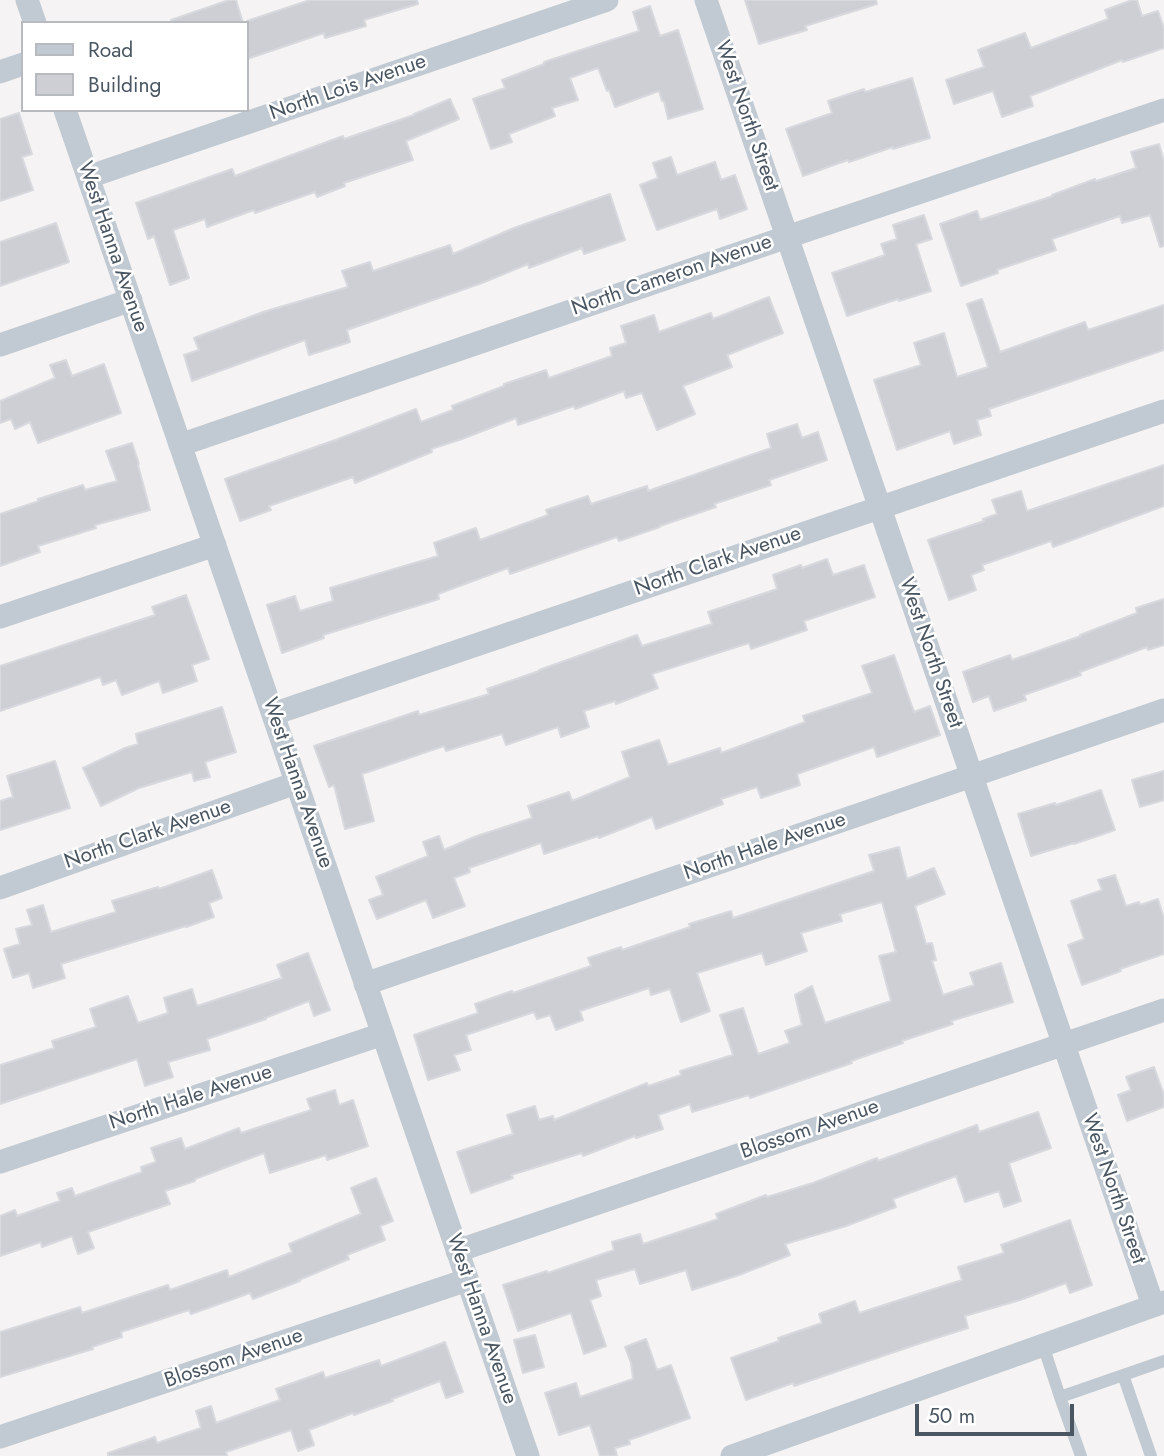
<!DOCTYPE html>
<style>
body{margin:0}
#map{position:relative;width:1164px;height:1456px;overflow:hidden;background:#f5f3f3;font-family:Jost,sans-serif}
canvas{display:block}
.legend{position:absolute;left:21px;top:21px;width:228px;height:91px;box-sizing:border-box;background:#fff;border:2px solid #b7bbc0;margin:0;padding:9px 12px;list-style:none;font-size:21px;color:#4a5661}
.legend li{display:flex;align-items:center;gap:14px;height:35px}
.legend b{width:35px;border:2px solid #b7bbc0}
.scale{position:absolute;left:915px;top:1404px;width:159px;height:32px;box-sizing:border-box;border:4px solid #4a5661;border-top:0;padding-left:9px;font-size:21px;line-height:24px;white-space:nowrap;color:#4a5661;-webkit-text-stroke:5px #fff;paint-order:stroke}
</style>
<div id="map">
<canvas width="1164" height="1456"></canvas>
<ul class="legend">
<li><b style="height:9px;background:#c1cad2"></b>Road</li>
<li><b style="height:19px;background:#cdcfd5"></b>Building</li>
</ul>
<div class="scale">50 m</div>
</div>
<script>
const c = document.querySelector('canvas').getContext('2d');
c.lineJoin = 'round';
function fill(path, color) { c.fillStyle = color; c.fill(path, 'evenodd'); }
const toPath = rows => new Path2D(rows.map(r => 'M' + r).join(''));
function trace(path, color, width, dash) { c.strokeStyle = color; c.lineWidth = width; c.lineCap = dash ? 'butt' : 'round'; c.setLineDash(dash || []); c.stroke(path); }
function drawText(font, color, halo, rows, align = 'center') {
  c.font = font + ' Jost,sans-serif'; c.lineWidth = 5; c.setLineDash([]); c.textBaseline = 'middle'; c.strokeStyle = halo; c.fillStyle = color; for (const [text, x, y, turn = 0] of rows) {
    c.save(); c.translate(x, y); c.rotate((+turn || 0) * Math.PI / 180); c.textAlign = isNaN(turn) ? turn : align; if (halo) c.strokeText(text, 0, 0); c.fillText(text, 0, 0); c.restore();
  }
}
const building = toPath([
 [229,0,236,0,243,23,172,23,171,20,229,0],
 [310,0,417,0,418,4,364,20,366,26,325,38,324,33,247,59,247,21,310,0],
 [745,0,876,0,877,4,805,26,807,30,759,44,745,0],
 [1132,0,1137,0,1142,16,1158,11,1164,28,1164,48,1123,62,1122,60,1030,96,1033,106,1002,117,993,91,954,104,946,80,984,67,978,50,1025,33,1031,48,1108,19,1105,10,1132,0],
 [650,6,660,36,678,30,703,109,668,119,664,101,662,101,659,91,615,107,609,90,607,91,598,68,570,78,578,100,552,108,555,116,509,134,512,142,491,149,473,99,505,88,502,80,544,64,544,62,639,31,633,12,650,6],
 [912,78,930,138,893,149,893,147,849,162,848,160,803,176,786,129,832,113,828,101,864,89,865,92,912,78],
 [450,99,459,119,406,141,413,160,344,183,345,186,317,197,315,192,255,213,254,210,207,227,205,219,173,230,189,278,170,285,154,236,148,239,136,203,232,169,235,176,343,136,344,139,414,115,414,114,450,99],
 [19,113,32,154,22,157,33,190,0,201,0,119,19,113],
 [1159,144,1164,162,1164,246,1160,247,1150,215,1122,223,1120,216,1052,239,1056,250,997,270,998,273,961,286,940,224,977,211,980,220,1053,196,1052,195,1095,179,1096,181,1136,168,1131,152,1159,144],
 [671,157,677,175,715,162,721,180,735,175,747,209,720,219,717,209,657,230,640,185,658,178,653,163,671,157],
 [610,194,625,240,584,254,582,248,529,268,528,264,482,283,347,330,350,342,309,355,305,340,192,381,184,355,199,350,194,338,263,312,348,287,342,271,370,262,373,271,450,245,453,254,514,228,610,194],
 [924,215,932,239,916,244,931,291,899,301,898,299,847,316,832,273,885,255,881,244,897,239,893,225,924,215],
 [56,223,69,262,0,286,0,242,56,223],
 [769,297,783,333,727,355,732,367,683,386,695,414,657,430,642,393,626,398,624,391,575,409,574,406,518,425,516,418,462,439,431,449,432,452,355,483,353,477,269,506,271,510,240,521,225,479,338,439,416,409,421,422,453,410,452,406,504,386,504,384,546,370,549,378,612,356,610,348,626,343,621,326,654,315,659,332,711,313,713,319,769,297],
 [982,299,1000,352,1085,322,1088,330,1164,305,1164,350,989,409,991,416,977,420,981,435,954,444,950,431,897,450,874,380,921,365,914,343,944,333,957,377,988,367,967,304,982,299],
 [66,360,72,376,104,364,121,413,38,443,30,422,15,429,11,419,0,423,0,401,55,378,50,365,66,360],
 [797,424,802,438,818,432,827,460,769,480,771,485,714,504,716,507,660,526,660,527,619,541,617,537,510,574,508,568,438,594,439,599,323,635,324,638,282,653,267,605,295,596,300,611,333,601,330,588,438,556,434,543,476,528,480,540,548,515,546,510,588,496,591,504,647,486,648,491,771,448,767,434,797,424],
 [132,443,139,464,138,465,150,510,95,525,96,528,38,546,40,552,0,566,0,514,39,501,38,499,83,485,85,490,117,481,106,451,132,443],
 [1164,465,1164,506,1053,547,1051,541,982,565,984,570,971,575,976,590,949,600,928,540,984,521,983,519,997,514,992,500,1021,491,1027,511,1164,465],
 [827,559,833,575,864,565,875,597,804,621,807,630,751,649,749,643,652,674,658,688,616,704,615,701,584,711,589,727,561,737,558,727,506,745,502,734,446,751,444,746,362,774,374,821,345,829,334,785,329,787,314,746,418,711,419,715,489,694,487,689,539,671,539,670,637,635,642,646,712,624,708,612,777,589,773,575,801,565,802,568,827,559],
 [186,595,209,659,192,665,197,681,163,693,159,681,122,695,116,680,103,685,100,677,0,711,0,666,155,615,152,607,186,595],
 [1164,599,1164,645,1148,650,1147,647,1080,672,1081,675,1024,695,1026,700,994,711,989,696,973,702,963,672,1010,655,1012,660,1081,636,1080,635,1137,613,1136,608,1164,599],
 [894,655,914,712,930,706,940,735,877,757,874,747,797,774,800,785,761,798,757,787,721,799,723,804,656,829,652,817,599,838,598,836,544,854,541,843,469,868,470,872,454,878,465,906,433,918,426,900,377,919,369,900,383,895,376,877,428,856,423,842,439,836,444,850,474,837,532,818,528,806,569,792,572,801,630,777,622,752,659,740,668,765,720,748,721,753,805,722,803,716,872,693,862,666,894,655],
 [222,707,236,752,205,762,210,777,194,781,192,772,139,788,101,806,83,768,125,748,138,744,136,734,222,707],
 [55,761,70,808,0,830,0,801,13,797,7,776,55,761],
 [1164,771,1164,800,1140,807,1132,780,1164,771],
 [1101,790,1115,830,1074,844,1074,843,1031,856,1018,814,1055,803,1056,805,1101,790],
 [899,847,907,879,934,868,945,894,915,906,926,944,932,943,936,960,932,961,943,995,974,985,970,973,1001,963,1013,1002,951,1021,953,1024,902,1041,903,1043,851,1061,852,1063,750,1098,749,1095,692,1112,690,1104,658,1115,663,1129,636,1138,635,1136,583,1156,582,1153,511,1175,513,1178,471,1193,457,1152,513,1134,507,1115,535,1106,539,1120,553,1116,554,1120,647,1083,648,1086,681,1075,680,1071,733,1055,720,1015,743,1008,758,1054,790,1043,785,1031,802,1025,795,995,812,986,825,1023,891,1001,879,956,896,952,882,902,840,914,842,921,801,933,807,951,766,965,762,953,697,973,710,1011,681,1022,670,989,651,995,649,988,580,1011,583,1020,556,1030,550,1015,537,1019,534,1012,466,1035,471,1050,454,1055,460,1070,428,1080,414,1035,478,1013,475,1004,512,991,513,993,591,966,588,958,621,947,622,950,690,927,689,924,731,911,733,918,874,871,869,855,899,847],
 [212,870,222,898,209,903,214,917,186,927,186,926,61,964,65,978,33,988,29,973,13,978,4,949,20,944,16,929,32,925,27,910,43,905,51,932,116,912,112,901,158,887,159,889,212,870],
 [1115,875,1126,906,1139,902,1140,905,1158,899,1164,918,1164,954,1120,969,1121,971,1082,985,1068,945,1084,939,1071,901,1102,890,1098,880,1115,875],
 [308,953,330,1010,314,1016,309,1001,265,1018,266,1019,207,1039,210,1050,168,1062,173,1077,145,1086,137,1059,0,1104,0,1065,54,1048,52,1041,96,1027,90,1009,128,996,138,1023,168,1013,164,998,192,989,197,1006,282,978,277,965,308,953],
 [1154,1067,1164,1095,1164,1107,1127,1121,1118,1095,1131,1090,1126,1077,1154,1067],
 [335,1090,339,1105,353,1100,368,1146,327,1160,326,1155,270,1173,264,1153,195,1179,195,1181,165,1191,170,1204,88,1232,94,1248,78,1254,72,1236,42,1247,41,1242,0,1256,0,1216,15,1210,17,1216,60,1201,57,1193,72,1188,75,1196,142,1172,141,1167,156,1162,151,1148,181,1138,185,1149,239,1128,241,1133,311,1110,307,1099,335,1090],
 [1038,1112,1051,1148,1009,1163,1021,1201,1004,1207,999,1191,965,1202,956,1176,893,1199,896,1207,846,1226,785,1244,790,1255,739,1275,692,1290,686,1270,640,1284,635,1269,596,1280,601,1296,590,1300,606,1346,584,1354,571,1313,518,1331,503,1285,547,1271,548,1273,614,1250,612,1242,640,1234,643,1244,718,1219,716,1214,766,1195,767,1197,813,1183,877,1158,878,1161,977,1125,979,1132,1038,1112],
 [376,1178,393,1221,380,1226,385,1240,347,1255,349,1259,299,1280,300,1281,253,1299,250,1293,191,1314,189,1310,121,1332,122,1337,92,1347,93,1349,0,1377,0,1332,80,1307,82,1313,168,1285,170,1290,227,1270,229,1277,292,1252,289,1244,361,1214,351,1188,376,1178],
 [1070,1220,1092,1285,1070,1293,1066,1283,1020,1300,965,1316,968,1328,921,1343,794,1386,793,1383,746,1400,731,1358,779,1341,778,1338,822,1323,819,1314,855,1301,859,1313,962,1280,958,1267,1004,1253,1001,1245,1070,1220],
 [535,1335,544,1367,523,1373,514,1340,535,1335],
 [646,1339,657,1370,671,1365,690,1418,629,1440,630,1444,615,1448,617,1456,600,1456,590,1425,559,1435,545,1393,576,1383,580,1397,633,1379,631,1363,625,1347,646,1339],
 [445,1342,463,1392,446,1398,440,1381,392,1399,393,1401,354,1415,353,1413,309,1430,314,1445,298,1451,291,1430,226,1452,227,1456,108,1456,108,1453,155,1437,157,1443,201,1428,196,1411,211,1406,216,1423,280,1400,276,1389,323,1372,325,1378,379,1360,381,1366,445,1342]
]);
fill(building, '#cdcfd5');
trace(building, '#d7d9de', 2);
trace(toPath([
 [1043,1345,1060,1397,1164,1361],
 [1123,1375,1151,1456],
 [1060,1397,1081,1456]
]), '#c1cad2', 12);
trace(toPath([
 [27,0,35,23],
 [706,0,1153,1305],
 [0,72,23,64],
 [65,110,528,1456],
 [88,177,607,0],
 [0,345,131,300],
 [180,445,787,237,1164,110],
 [0,617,215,545],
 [273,714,1164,411],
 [0,888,296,783],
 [365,984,1164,710],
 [0,1162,383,1034],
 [457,1251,1164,1010],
 [0,1437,467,1280],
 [732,1456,1164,1302]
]), '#c1cad2', 23);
drawText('21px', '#4a5661', '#fff', [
 ["North Lois Avenue",348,88,-19],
 ["West North Street",746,116,71],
 ["West Hanna Avenue",112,247,71],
 ["North Cameron Avenue",672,276,-19],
 ["North Clark Avenue",718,562,-19],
 ["West North Street",930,653,71],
 ["West Hanna Avenue",297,783,71],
 ["North Clark Avenue",148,835,-19],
 ["North Hale Avenue",765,847,-19],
 ["North Hale Avenue",191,1098,-18],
 ["Blossom Avenue",810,1130,-19],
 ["West North Street",1113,1189,71],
 ["West Hanna Avenue",481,1319,71],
 ["Blossom Avenue",234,1359,-19]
]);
</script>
